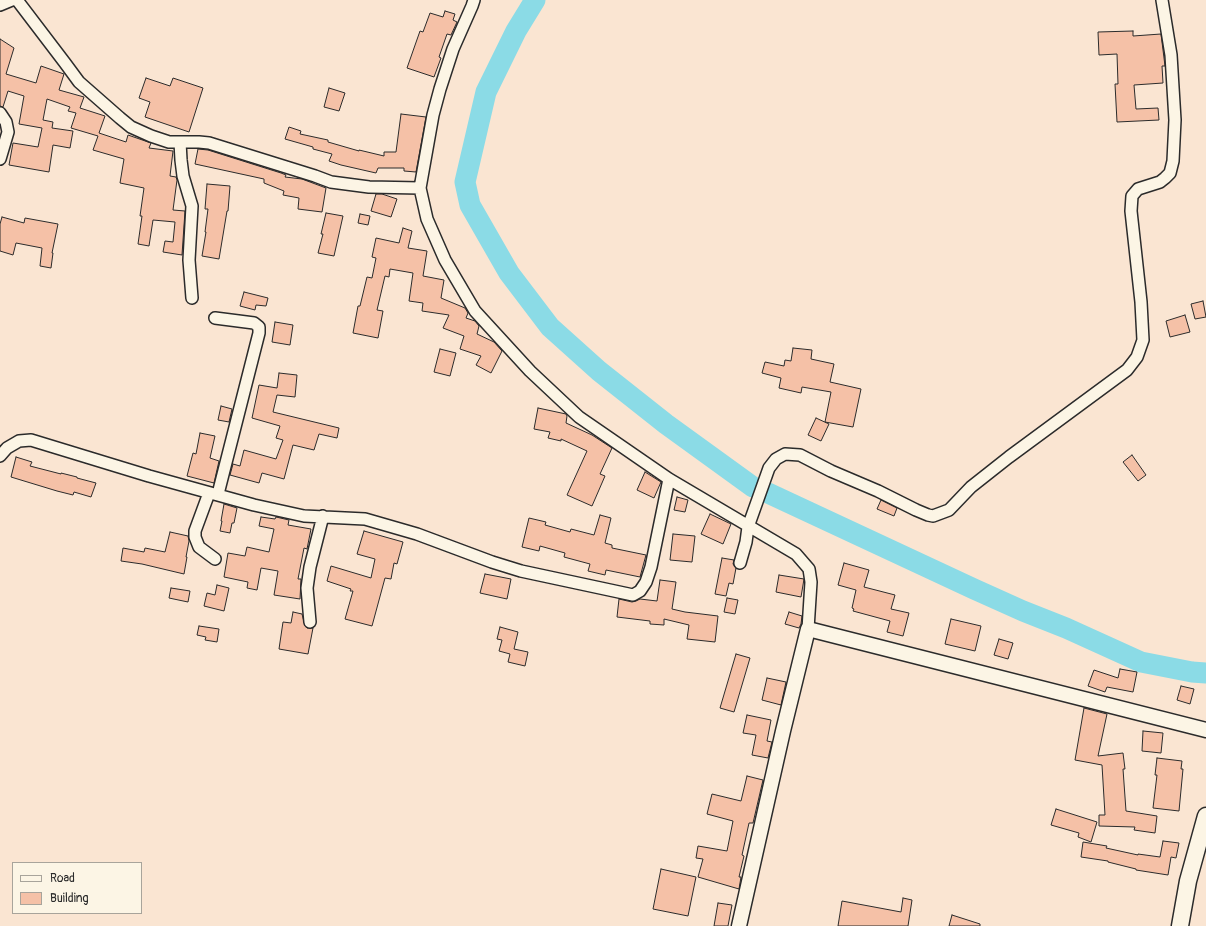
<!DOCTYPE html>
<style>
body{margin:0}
#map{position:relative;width:1206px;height:926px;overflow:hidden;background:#fae5d2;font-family:Pangolin,sans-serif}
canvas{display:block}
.legend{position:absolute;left:12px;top:862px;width:130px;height:52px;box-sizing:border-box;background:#fcf5e5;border:1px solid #a8a49b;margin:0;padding:5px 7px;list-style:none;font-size:12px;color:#2b2b2b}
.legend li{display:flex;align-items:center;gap:8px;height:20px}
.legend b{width:20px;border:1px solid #a8a49b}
</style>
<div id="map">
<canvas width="1206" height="926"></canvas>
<ul class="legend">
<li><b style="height:5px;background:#fcf5e5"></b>Road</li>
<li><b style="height:11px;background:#f5c1a7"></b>Building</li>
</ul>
</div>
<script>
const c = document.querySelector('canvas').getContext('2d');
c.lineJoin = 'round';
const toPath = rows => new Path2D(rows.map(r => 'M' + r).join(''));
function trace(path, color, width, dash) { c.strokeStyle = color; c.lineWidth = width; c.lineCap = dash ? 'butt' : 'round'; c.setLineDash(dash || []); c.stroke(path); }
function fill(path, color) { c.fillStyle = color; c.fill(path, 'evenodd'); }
trace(toPath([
 [535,0,516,31,486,92,465,182,470,205,509,273,550,327,599,371,666,424,753,487],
 [768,493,974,589,1023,611,1066,628,1141,662,1192,672,1206,673]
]), '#8bdbe6', 21);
const building = toPath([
 [445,11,455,14,453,20,457,22,451,35,447,34,439,57,441,58,434,77,407,68,420,31,423,32,430,13,443,17,445,11],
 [1133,31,1133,36,1161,34,1165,66,1162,66,1163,83,1134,85,1136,109,1158,108,1159,120,1117,122,1115,84,1118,84,1117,54,1099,55,1098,32,1133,31],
 [0,39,14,48,6,74,36,83,41,66,64,74,59,90,84,97,80,108,105,116,99,133,126,142,128,135,151,143,149,148,173,151,170,176,176,177,177,180,173,210,185,211,182,255,163,252,165,241,173,242,175,222,153,220,149,246,138,244,142,216,140,216,144,188,120,183,124,159,93,150,98,136,71,128,76,113,68,111,70,107,47,99,43,120,53,122,52,128,73,131,70,148,53,145,49,172,9,165,13,143,38,147,42,128,19,124,24,96,8,91,3,107,0,106,0,39],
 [146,78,170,86,173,78,203,88,189,132,145,117,150,102,139,98,146,78],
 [329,88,345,93,339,111,324,107,329,88],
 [401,114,426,117,416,172,404,171,404,168,378,168,376,173,341,165,329,161,332,154,313,149,313,147,285,139,289,127,301,131,300,134,328,140,328,142,359,151,359,150,384,156,384,152,396,152,401,114],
 [198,149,208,150,281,173,286,175,285,177,302,179,326,188,322,212,298,209,299,198,283,195,284,191,264,183,264,179,195,164,198,149],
 [207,184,230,186,228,211,227,211,219,259,202,256,206,232,205,232,208,209,205,209,207,184],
 [376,194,382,194,397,199,391,217,371,211,376,194],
 [326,213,343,216,334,256,318,253,323,234,321,234,326,213],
 [360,214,370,216,368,225,358,223,360,214],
 [2,217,24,223,25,218,58,224,52,253,53,253,51,268,40,266,42,248,16,243,13,255,0,251,0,224,2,217],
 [403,228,412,231,408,248,427,251,423,276,444,280,441,298,465,308,468,313,466,318,475,321,479,326,477,334,494,342,502,351,491,373,476,365,481,356,460,349,464,336,443,328,449,315,422,311,423,303,409,301,413,273,390,269,389,277,385,276,377,310,383,311,378,338,353,333,358,306,360,306,367,277,372,278,376,258,372,257,376,238,399,243,403,228],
 [244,292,268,298,266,306,256,305,255,310,240,306,244,292],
 [1203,301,1206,317,1195,319,1191,304,1203,301],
 [1185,315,1190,332,1170,337,1166,321,1185,315],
 [275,322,293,325,290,345,272,342,275,322],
 [793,348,812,350,811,359,834,364,830,382,861,389,853,427,825,422,831,392,802,387,801,393,779,388,781,378,762,373,765,362,784,366,785,360,791,361,793,348],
 [440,349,456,353,450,376,434,372,440,349],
 [279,373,297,375,295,397,277,395,273,412,339,428,337,438,319,434,314,450,293,445,284,479,262,473,259,483,230,475,233,464,240,466,244,450,276,459,283,440,276,438,280,426,252,418,259,385,277,388,279,373],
 [221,406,232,409,229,422,218,420,221,406],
 [538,408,566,414,567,416,566,423,592,435,612,448,600,474,605,476,592,506,567,495,587,451,561,439,561,441,548,438,550,432,534,429,538,408],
 [816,418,829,424,821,441,808,435,816,418],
 [200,433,215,436,210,458,219,461,214,483,187,476,193,453,196,454,200,433],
 [1132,455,1146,475,1138,481,1123,462,1132,455],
 [16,457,32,462,30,466,61,474,61,473,77,477,77,478,96,483,91,497,74,492,73,495,57,491,11,477,16,457],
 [645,472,661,482,654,498,637,490,645,472],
 [677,497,688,500,685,512,674,510,677,497],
 [881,500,897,508,894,516,877,509,881,500],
 [224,504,237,508,234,523,232,523,230,533,220,531,222,521,221,521,224,504],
 [710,514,731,524,723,544,701,534,710,514],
 [600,515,611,518,605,543,612,545,612,548,646,555,640,577,606,570,605,575,588,571,590,564,564,557,565,553,540,546,539,551,522,547,529,518,546,522,545,525,570,532,571,529,594,535,600,515],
 [261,517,275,519,276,517,289,520,288,525,311,529,307,549,304,548,298,579,301,579,300,599,274,595,278,571,261,568,257,590,247,588,248,582,224,577,228,553,245,556,247,547,269,552,274,529,259,526,261,517],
 [364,531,403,542,397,564,394,563,391,579,385,578,372,626,345,619,353,591,350,591,351,589,327,581,331,566,371,578,375,559,357,554,364,531],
 [170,532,188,536,189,541,186,557,187,557,184,574,142,564,121,561,123,548,144,552,145,548,165,552,170,532],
 [673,534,695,536,692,562,670,560,673,534],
 [722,558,734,560,733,564,736,568,733,584,729,583,726,596,715,594,722,558],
 [844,563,869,570,864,587,895,595,891,609,909,613,903,636,887,632,890,621,853,611,854,609,852,608,856,590,838,585,844,563],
 [485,574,511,579,507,599,480,593,485,574],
 [779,575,804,579,801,597,776,592,779,575],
 [660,580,676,582,672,609,685,612,718,616,715,642,687,639,689,625,664,619,664,625,650,624,650,621,617,617,619,599,632,602,636,601,640,599,657,601,660,580],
 [217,585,229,588,224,611,204,606,207,593,215,595,217,585],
 [171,588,190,591,188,602,169,598,171,588],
 [727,598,738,600,735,614,724,612,727,598],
 [293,612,302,614,305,626,307,628,313,628,308,654,279,649,283,622,291,623,293,612],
 [789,612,802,616,801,624,799,628,785,624,789,612],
 [951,619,981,626,975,651,945,644,951,619],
 [199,626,219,629,217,642,205,640,206,637,197,635,199,626],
 [500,627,518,632,514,649,528,652,525,666,508,662,510,654,499,651,502,640,497,639,500,627],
 [999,639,1013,643,1008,659,994,655,999,639],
 [736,654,750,658,734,712,720,708,736,654],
 [1120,669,1137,672,1133,692,1107,687,1105,692,1088,686,1094,670,1118,678,1120,669],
 [767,678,786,682,781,705,762,700,767,678],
 [1181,686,1194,689,1190,704,1177,700,1181,686],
 [1084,708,1107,714,1098,756,1123,753,1125,769,1123,769,1126,811,1157,816,1155,833,1134,830,1135,827,1099,826,1099,815,1105,815,1102,765,1075,760,1084,708],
 [747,715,771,720,767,741,772,742,768,758,752,755,756,735,743,733,747,715],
 [1143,731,1163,733,1161,753,1142,751,1143,731],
 [1157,758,1182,761,1181,769,1183,769,1179,811,1153,808,1157,775,1155,775,1157,758],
 [747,776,763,780,753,823,749,823,742,855,744,856,739,877,741,877,739,889,698,877,703,859,696,858,698,846,727,851,733,821,707,814,712,794,741,801,747,776],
 [1056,809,1097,822,1091,842,1078,837,1079,833,1051,825,1056,809],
 [1163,841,1179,843,1176,858,1171,857,1168,875,1136,870,1136,869,1108,862,1108,861,1081,857,1083,842,1107,846,1106,848,1138,855,1138,854,1160,857,1163,841],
 [661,869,696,877,688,916,653,909,661,869],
 [903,898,912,900,908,926,838,926,842,901,901,912,903,898],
 [718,903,732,905,728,926,714,926,718,903],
 [952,915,980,924,980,926,949,926,952,915]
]);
fill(building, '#f5c1a7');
trace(building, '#2b2b2b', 1);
const minor = toPath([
 [17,0,65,63,79,82,120,118,131,127,151,136,169,142,199,142,209,143,315,176,331,182,369,187,420,188],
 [474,0,472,6,453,49,440,89,433,115,420,188,427,219,445,260,475,311,530,371,579,417,669,479,796,554,809,569,811,582,808,629],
 [0,5,12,0],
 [0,113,6,122,8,132,0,159],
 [180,142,181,160,183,176,192,206,189,260,192,298],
 [215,318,254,323,259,327,259,333,218,494],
 [0,456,7,448,19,441,31,440,149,476,254,505,304,516,365,519,417,534,492,562,521,571,633,595,640,591,646,582,651,567,669,479],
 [209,493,195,531,195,537,199,547,215,559],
 [740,563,746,542,748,527,769,468,776,459,785,454,800,455,831,471,878,491,916,510,928,515,933,516,949,510,971,487,1009,457,1127,370,1137,357,1143,340,1141,302,1131,211,1132,196,1138,189,1160,182,1165,178,1170,173,1173,161,1175,120,1171,55,1162,0],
 [310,622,307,588,310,567,323,516]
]);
const tertiary = toPath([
 [739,926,783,731,808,629,1206,730]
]);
const secondary = toPath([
 [1180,926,1188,881,1206,816]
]);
trace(minor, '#2b2b2b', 14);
trace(tertiary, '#2b2b2b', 17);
trace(secondary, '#2b2b2b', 19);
trace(minor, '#fcf5e5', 11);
trace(tertiary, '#fcf5e5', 14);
trace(secondary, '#fcf5e5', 16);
</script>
